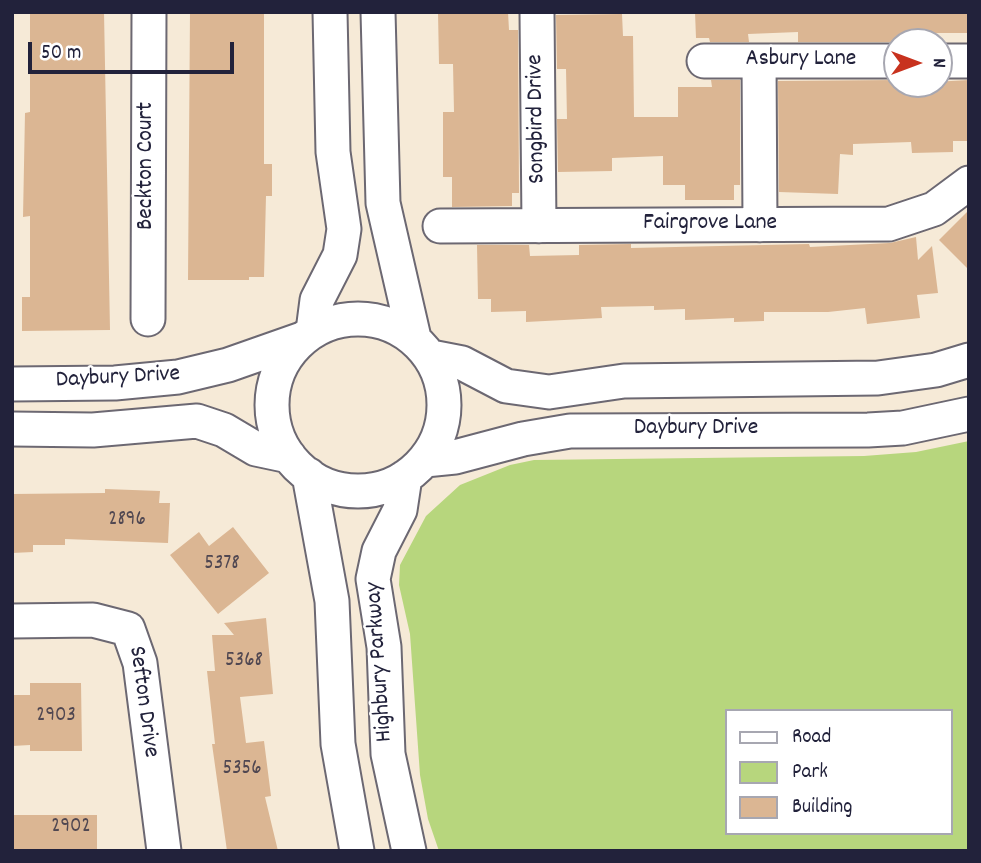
<!DOCTYPE html>
<style>
body{margin:0}
#map{position:relative;width:981px;height:863px;overflow:hidden;background:#f6ead7;font-family:Dekko,sans-serif}
canvas{display:block}
.frame{position:absolute;inset:0;border:14px solid #22223b;pointer-events:none}
.legend{position:absolute;left:725px;top:709px;width:228px;height:126px;box-sizing:border-box;background:#fff;border:2px solid #a7a7b1;margin:0;padding:9px 12px;list-style:none;font-size:21px;color:#22223b}
.legend li{display:flex;align-items:center;gap:14px;height:35px}
.legend b{width:35px;border:2px solid #a7a7b1}
.north{position:absolute;left:883px;top:28px;width:70px;height:70px;box-sizing:border-box;background:#fff;border:2px solid #a7a7b1;border-radius:50%;rotate:90deg;font-size:19px;font-weight:700;line-height:28px;text-align:center;color:#22223b}
.north::after{content:'';display:block;margin:auto;width:24px;height:32px;background:#c8321e;clip-path:polygon(50% 0,100% 100%,50% 72%,0 100%)}
.scale{position:absolute;left:28px;top:42px;width:206px;height:32px;box-sizing:border-box;border:4px solid #22223b;border-top:0;padding-left:9px;font-size:21px;line-height:24px;white-space:nowrap;color:#22223b;-webkit-text-stroke:5px #fff;paint-order:stroke}
</style>
<div id="map">
<canvas width="981" height="863"></canvas>
<div class="frame"></div>
<ul class="legend">
<li><b style="height:9px;background:#fff"></b>Road</li>
<li><b style="height:19px;background:#b7d67d"></b>Park</li>
<li><b style="height:19px;background:#dbb693"></b>Building</li>
</ul>
<div class="north">N</div>
<div class="scale">50 m</div>
</div>
<script>
const c = document.querySelector('canvas').getContext('2d');
c.lineJoin = 'round';
function fill(path, color) { c.fillStyle = color; c.fill(path, 'evenodd'); }
const toPath = rows => new Path2D(rows.map(r => 'M' + r).join(''));
function trace(path, color, width, dash) { c.strokeStyle = color; c.lineWidth = width; c.lineCap = dash ? 'butt' : 'round'; c.setLineDash(dash || []); c.stroke(path); }
function drawText(font, color, halo, rows, align = 'center') {
  c.font = font + ' Dekko,sans-serif'; c.lineWidth = 5; c.setLineDash([]); c.textBaseline = 'middle'; c.strokeStyle = halo; c.fillStyle = color; for (const [text, x, y, turn = 0] of rows) {
    c.save(); c.translate(x, y); c.rotate((+turn || 0) * Math.PI / 180); c.textAlign = isNaN(turn) ? turn : align; if (halo) c.strokeText(text, 0, 0); c.fillText(text, 0, 0); c.restore();
  }
}
fill(toPath([
 [969,441,969,851,439,851,428,819,420,775,410,634,399,585,400,565,426,516,460,485,510,465,534,460,864,456,916,452],
 [727,711,951,711,951,833,727,833]
]), '#b7d67d');
fill(toPath([
 [30,12,104,12,110,330,22,331,22,297,30,297,30,216,23,217,25,113,30,112],
 [190,12,264,13,264,164,272,164,272,196,266,196,264,277,249,277,249,280,188,280],
 [438,12,508,12,509,30,518,30,519,193,512,193,512,206,452,207,452,177,443,177,443,112,454,112,453,64,439,64],
 [695,12,969,12,969,33,931,33,931,42,798,42,798,32,748,34,749,42,710,42,709,38,696,38],
 [622,14,623,36,633,36,634,117,678,117,678,87,712,87,711,80,740,80,740,185,734,185,734,200,685,200,685,185,663,185,663,156,612,158,612,171,558,172,557,119,567,119,566,69,557,69,556,15],
 [897,80,897,84,969,80,969,141,953,141,953,152,912,153,911,142,853,144,853,155,840,154,838,194,779,192,778,81],
 [969,210,969,270,939,240],
 [916,237,918,260,932,246,938,293,917,295,920,318,867,324,865,308,828,312,764,312,764,321,734,322,734,318,685,320,685,309,654,310,654,306,601,307,602,318,526,322,526,311,491,312,491,299,478,299,477,245,529,245,530,256,579,255,579,245,631,244,631,248,809,244,810,247,890,243],
 [105,489,160,491,159,503,170,503,168,543,65,539,65,545,33,545,33,552,12,553,12,494,105,493],
 [233,527,269,573,218,614,170,555,199,532,209,546],
 [266,618,273,694,240,697,246,743,264,741,271,796,265,797,278,851,227,851,212,744,215,744,207,671,215,671,212,635,234,635,224,623],
 [30,683,81,683,82,751,30,751,30,745,12,746,12,695,30,695],
 [12,815,97,815,97,851,12,851]
]), '#dbb693');
const minor = toPath([
 [378,12,383,203,414,338],
 [537,12,539,226],
 [704,61,897,61],
 [759,61,760,225],
 [939,61,969,61],
 [440,226,889,224,934,209,969,183],
 [148,319,149,12],
 '272 405a86 86 0 1 1 172 0a86 86 0 1 1-172 0Z',
 [313,331,317,300,340,255,344,229,333,152,330,12],
 [431,357,462,363,506,386,549,392,624,381,878,378,936,370,969,360],
 [12,384,115,383,178,377,228,365,302,339],
 [12,429,93,430,197,421,224,430,256,449,289,456],
 [425,460,455,457,523,439,570,431,868,430,903,428,969,414],
 [309,475,332,601,338,744,357,851],
 [405,477,400,510,379,551,373,579,384,647,388,754,409,851],
 [12,621,93,620,128,629,140,663,164,851]
]);
trace(minor, '#6c6872', 37);
trace(minor, '#fff', 33);
drawText('21px', '#504751', null, [
 ["2896",127,521],
 ["5378",222,565],
 ["5368",244,662],
 ["2903",56,717],
 ["5356",242,770],
 ["2902",71,828]
]);
drawText('24px', '#22223b', '#fff', [
 ["Asbury Lane",801,61],
 ["Songbird Drive",538,119,-91],
 ["Beckton Court",148,166,-90],
 ["Fairgrove Lane",710,225],
 ["Daybury Drive",118,379,-3],
 ["Daybury Drive",696,430],
 ["Highbury Parkway",381,662,-94],
 ["Sefton Drive",142,702,82]
]);
</script>
